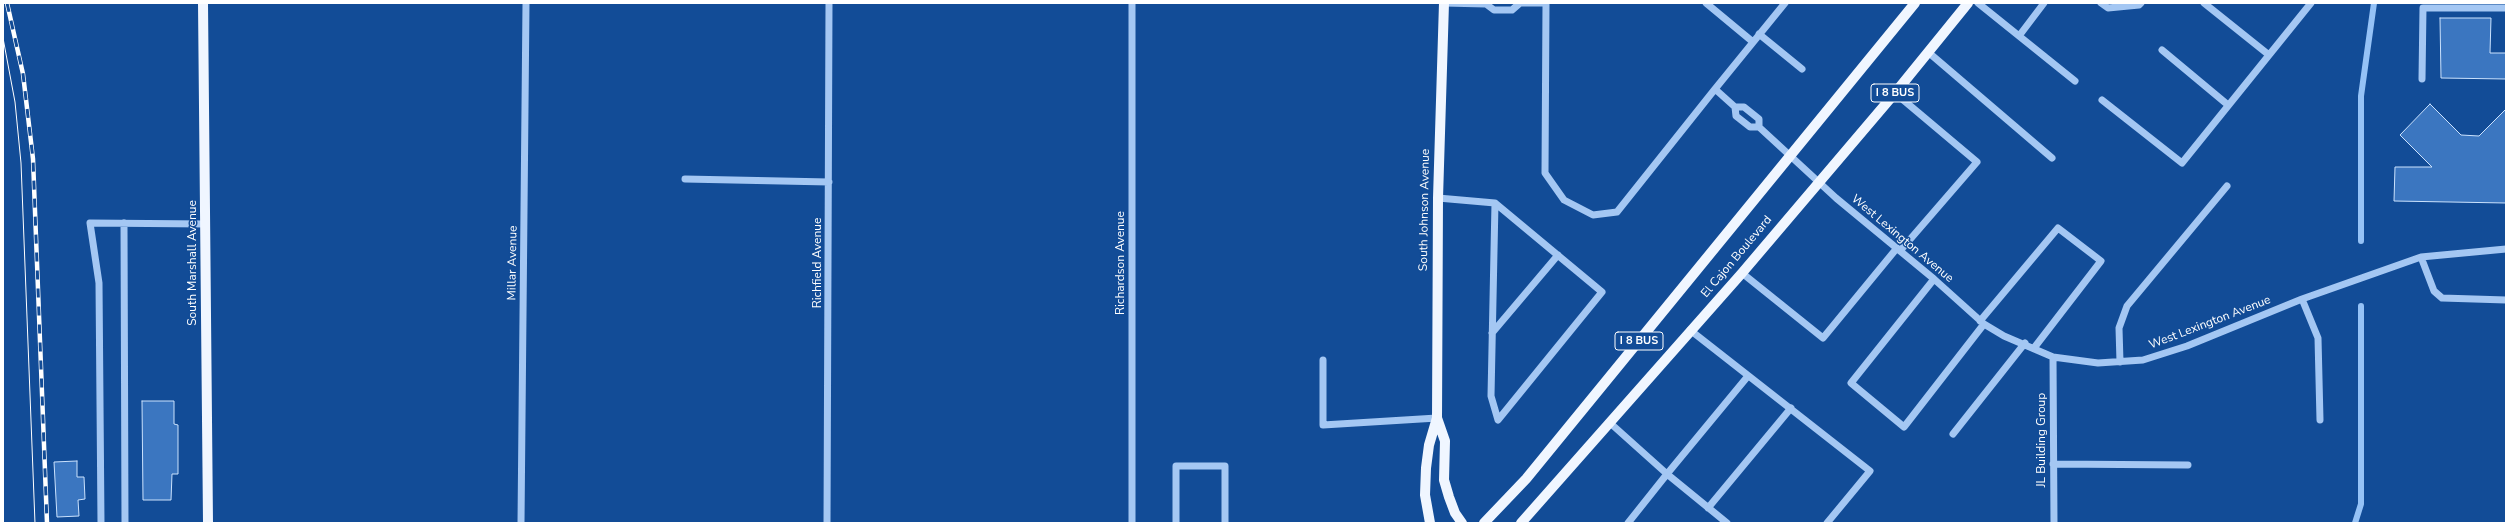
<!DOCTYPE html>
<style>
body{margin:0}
#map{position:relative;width:2509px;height:526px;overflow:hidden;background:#124c97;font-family:"Nunito Sans",sans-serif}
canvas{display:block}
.frame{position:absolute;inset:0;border:4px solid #fff;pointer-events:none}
</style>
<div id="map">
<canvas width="2509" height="526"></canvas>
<div class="frame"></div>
</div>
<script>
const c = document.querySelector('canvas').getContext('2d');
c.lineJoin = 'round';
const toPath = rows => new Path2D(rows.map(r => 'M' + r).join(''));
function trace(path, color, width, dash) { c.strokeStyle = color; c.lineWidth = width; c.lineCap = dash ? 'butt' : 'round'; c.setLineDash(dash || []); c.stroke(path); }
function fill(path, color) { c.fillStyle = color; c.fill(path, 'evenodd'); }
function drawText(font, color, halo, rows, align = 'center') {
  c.font = font + ' "Nunito Sans",sans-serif'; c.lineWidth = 3; c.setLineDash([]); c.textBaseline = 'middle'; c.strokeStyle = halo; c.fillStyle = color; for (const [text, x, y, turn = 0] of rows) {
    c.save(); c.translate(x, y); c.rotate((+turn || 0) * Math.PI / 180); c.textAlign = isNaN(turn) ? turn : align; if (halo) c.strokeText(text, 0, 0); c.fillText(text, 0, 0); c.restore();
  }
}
trace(toPath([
 [2361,241,2361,96,2374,3],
 [2355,523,2361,504,2361,306]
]), '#95c2f6', 6);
const building = toPath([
 [2440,18,2491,18,2490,53,2506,53,2506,79,2441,78,2440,18],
 [2430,104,2461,135,2479,136,2506,109,2506,203,2394,201,2395,167,2432,167,2400,135,2430,104],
 [142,401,174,401,174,424,178,425,178,474,172,474,171,500,143,500,142,401],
 [77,461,77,477,84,477,85,499,78,500,79,516,57,517,54,462,77,461]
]);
fill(building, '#3b76c0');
trace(building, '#cbe2fd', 1);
trace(toPath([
 [1132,3,1132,523],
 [1444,3,1486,4,1494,10,1512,10,1520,3,1546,3],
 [1546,3,1545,173,1564,200,1593,215,1617,212,1715,89,1735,107,1736,116,1750,127,1759,127,1836,198,1934,279,1984,324,2004,336,2053,357,2098,363,2143,360,2187,346,2302,299,2421,257,2506,249],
 [1706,3,1753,42],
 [1978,3,2075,81],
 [2101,3,2108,8,2139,5,2141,3],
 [2204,3,2269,55],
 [1759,34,1802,69],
 [2019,36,2044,3],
 [2162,50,2228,105],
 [1928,52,2052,158],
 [2422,79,2423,8,2506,8],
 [1715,89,1785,3],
 [1895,93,1977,162,1900,251],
 [2102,100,2182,163,2311,3],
 [1735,107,1744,107,1759,119,1759,127],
 [685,179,829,182],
 [1438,198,1495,203,1602,292,1498,420,1491,396,1495,203],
 [124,223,125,523],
 [2421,257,2434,291,2442,298,2506,300],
 [1742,273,1823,338,1897,248],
 [1934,279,1851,383,1904,427,1984,324],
 [2302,299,2318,338,2320,420],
 [1980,321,2058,228,2101,261,2034,348],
 [1690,330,1870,471,1827,523],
 [1492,333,1558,255],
 [2053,357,2054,523],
 [1323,360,1323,425,1437,418],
 [2120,362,2119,328,2127,306,2227,186],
 [1609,422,1667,474,1628,523],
 [1953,434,2025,343],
 [2053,464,2188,465],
 [1708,508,1791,408],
 [101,523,99,283,90,223,206,224],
 [521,523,526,3],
 [827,523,829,3],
 [1176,523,1176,466,1225,466,1225,523],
 [1727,523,1667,474,1748,376]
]), '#a4c7f3', 7);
trace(toPath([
 [203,3,208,523],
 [1437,418,1438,198,1444,3],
 [1430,523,1425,495,1426,468,1429,445,1437,418,1445,441,1444,480,1449,497,1455,513,1462,523],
 [1484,523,1526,479,1915,3],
 [1521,523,1742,273,1895,93,1968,3]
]), '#f0f6ff', 10);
trace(toPath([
 [3,38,15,102,21,163,35,523]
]), '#fff', 1);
const rail = toPath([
 [7,3,23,74,33,159,47,523]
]);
trace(rail, '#fff', 4.5);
trace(rail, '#124c97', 3, [9]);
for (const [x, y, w] of [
 [1895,93,48],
 [1639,341,48]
]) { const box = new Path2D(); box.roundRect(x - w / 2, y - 9, w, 18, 3); c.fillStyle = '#124c97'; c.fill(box); trace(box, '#fff', 1); }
drawText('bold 11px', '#fff', null, [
 ["I 8 BUS",1895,93],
 ["I 8 BUS",1639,341]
]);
drawText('12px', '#fff', '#124c97', [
 ["South Johnson Avenue",1425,210,-89],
 ["West Lexington Avenue",1902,239,40],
 ["El Cajon Boulevard",1737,257,-50],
 ["South Marshall Avenue",193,263,-90],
 ["Millar Avenue",513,263,-89],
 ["Richfield Avenue",818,263,-90],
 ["Richardson Avenue",1121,263,-90],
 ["West Lexington Avenue",2210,323,-21],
 ["JL Building Group",2042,440,-90]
]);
</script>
